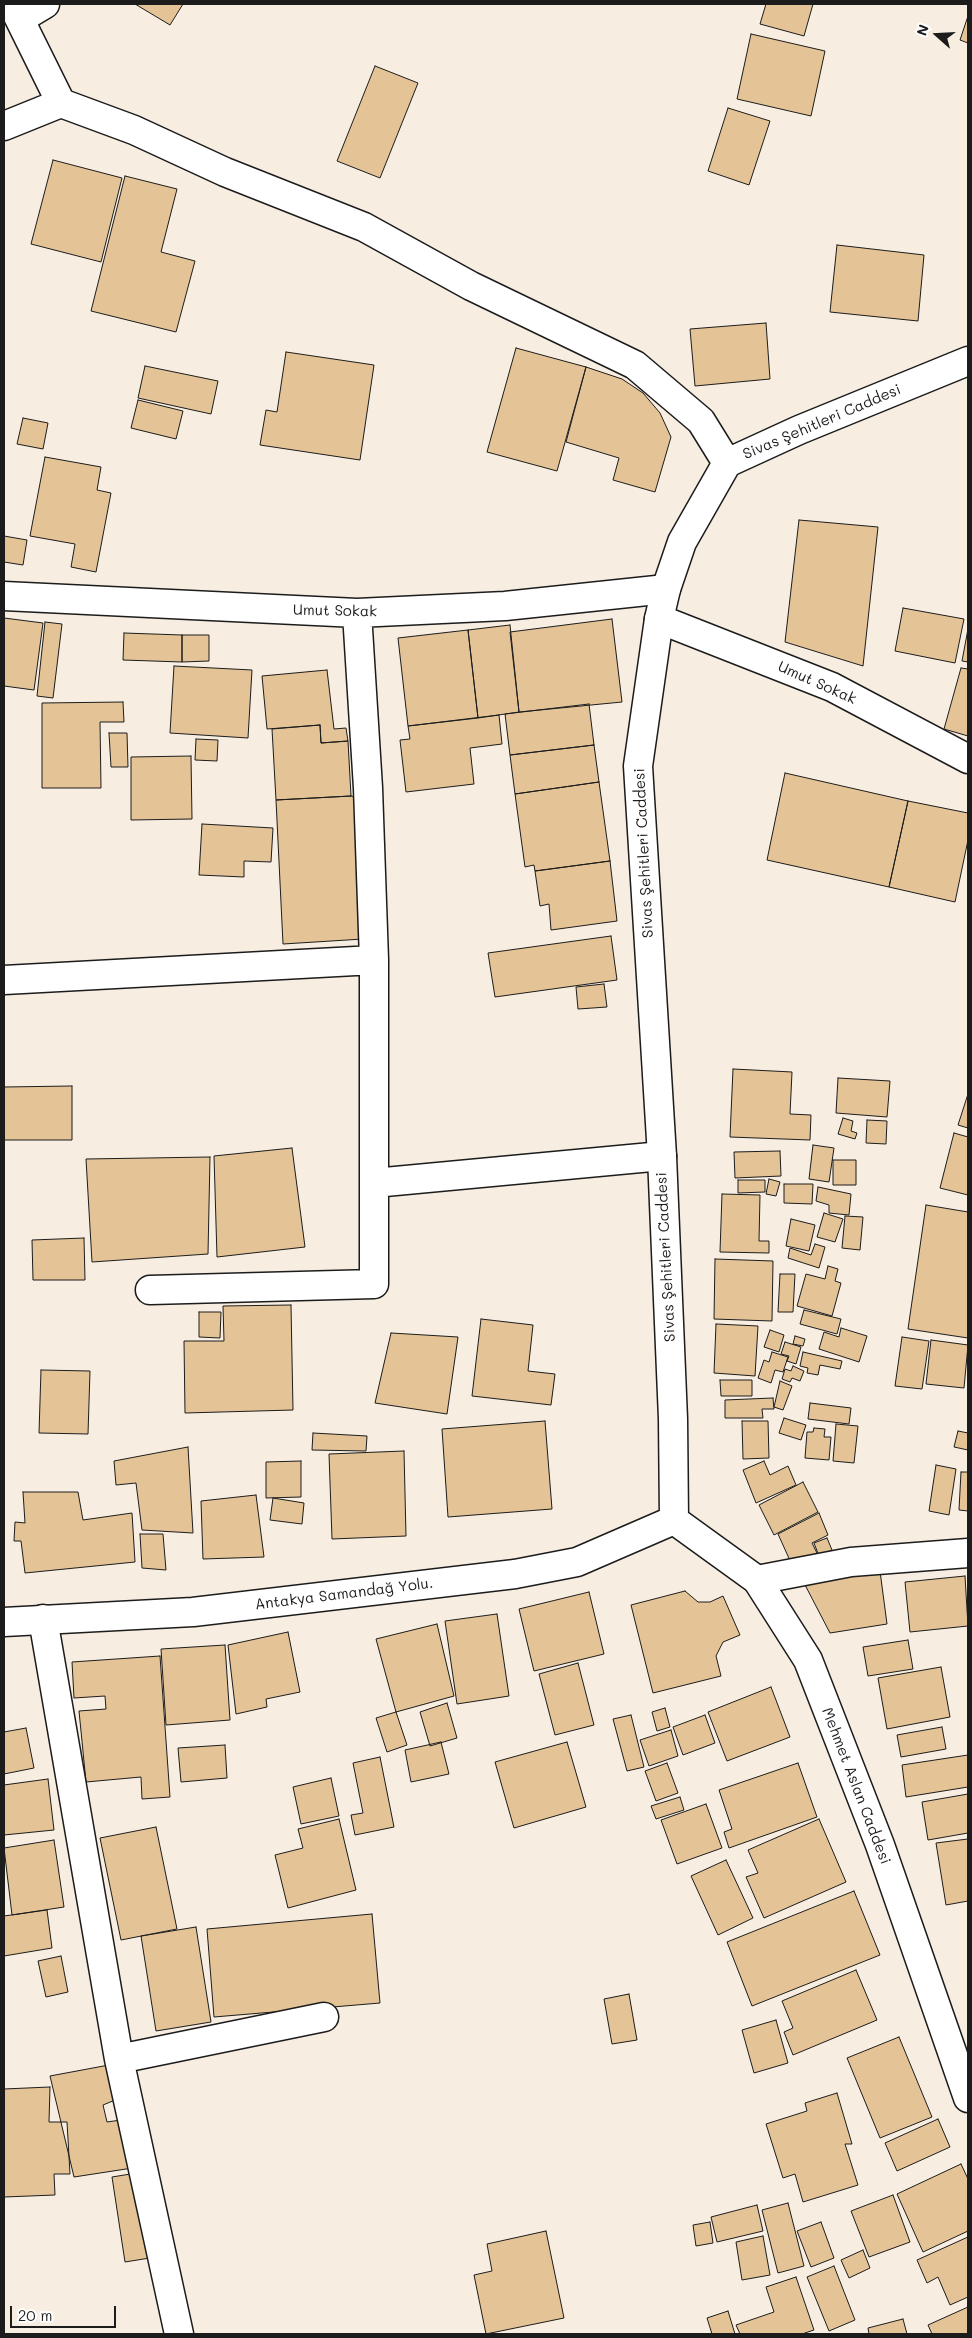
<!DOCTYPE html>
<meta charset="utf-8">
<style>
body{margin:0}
#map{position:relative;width:972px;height:2338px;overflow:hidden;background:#f7ede0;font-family:Mali,sans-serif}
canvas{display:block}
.frame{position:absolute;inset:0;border:5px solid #1c1c1c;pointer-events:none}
.north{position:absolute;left:912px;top:10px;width:50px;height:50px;-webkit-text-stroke:4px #fff;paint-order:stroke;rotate:289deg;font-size:14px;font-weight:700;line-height:20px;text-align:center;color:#1c1c1c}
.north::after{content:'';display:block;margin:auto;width:18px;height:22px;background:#1c1c1c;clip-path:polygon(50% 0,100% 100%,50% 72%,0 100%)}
.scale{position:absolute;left:10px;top:2306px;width:106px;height:22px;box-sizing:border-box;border:2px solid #1c1c1c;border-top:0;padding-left:6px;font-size:15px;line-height:18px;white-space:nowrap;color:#1c1c1c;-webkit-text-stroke:4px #fff;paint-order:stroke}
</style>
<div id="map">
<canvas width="972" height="2338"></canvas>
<div class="frame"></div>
<div class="north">N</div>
<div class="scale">20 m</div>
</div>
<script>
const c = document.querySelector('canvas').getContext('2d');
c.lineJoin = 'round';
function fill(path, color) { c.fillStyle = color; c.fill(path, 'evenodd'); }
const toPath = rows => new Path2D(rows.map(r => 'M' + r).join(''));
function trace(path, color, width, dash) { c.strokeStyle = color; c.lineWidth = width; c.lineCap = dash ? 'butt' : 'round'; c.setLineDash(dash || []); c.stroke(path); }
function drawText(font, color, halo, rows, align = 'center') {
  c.font = font + ' Mali,sans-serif'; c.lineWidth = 4; c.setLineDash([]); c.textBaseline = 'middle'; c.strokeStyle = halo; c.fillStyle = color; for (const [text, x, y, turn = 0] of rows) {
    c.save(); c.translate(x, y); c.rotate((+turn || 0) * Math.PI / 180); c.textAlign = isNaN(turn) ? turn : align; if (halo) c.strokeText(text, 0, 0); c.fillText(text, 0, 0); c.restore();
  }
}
const building = toPath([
 [135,4,183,4,170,25,135,4],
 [766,4,813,4,804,36,760,24,766,4],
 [968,16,968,43,960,40,968,16],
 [751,34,825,51,811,116,737,99,751,34],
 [375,66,418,83,380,178,337,161,375,66],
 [728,108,770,121,749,185,708,171,728,108],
 [53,160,122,178,101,262,31,244,53,160],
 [125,176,177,189,161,252,195,261,176,332,91,311,125,176],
 [837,245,924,255,918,321,830,312,837,245],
 [766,323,770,379,695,386,690,329,766,323],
 [516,348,586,367,557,471,487,452,516,348],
 [286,352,374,365,360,460,260,445,266,410,277,412,286,352],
 [145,366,218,381,211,414,138,398,145,366],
 [586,367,622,379,643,393,660,413,671,437,655,492,613,480,619,458,566,442,586,367],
 [138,400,183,411,176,439,131,428,138,400],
 [23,418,48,423,43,449,17,444,23,418],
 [45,457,101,467,97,490,111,493,96,572,71,567,75,544,30,536,45,457],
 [799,520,878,527,863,666,785,642,799,520],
 [4,536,27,540,23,565,4,562,4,536],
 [903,608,964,619,955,663,895,651,903,608],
 [4,618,43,623,34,690,4,686,4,618],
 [612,619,622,702,519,712,510,632,612,619],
 [45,622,62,624,53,698,37,696,45,622],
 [510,625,519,712,478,718,468,630,510,625],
 [968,629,968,662,962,661,968,629],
 [468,630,478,718,408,726,398,638,468,630],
 [124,633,182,635,182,662,123,660,124,633],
 [182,635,209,635,209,661,182,662,182,635],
 [174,666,252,670,248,738,170,733,174,666],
 [961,668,968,669,968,736,944,729,961,668],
 [327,670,334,729,346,728,348,741,321,743,320,725,267,729,262,676,327,670],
 [123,702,124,722,100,722,101,788,42,788,42,703,123,702],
 [589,704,594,745,510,755,505,714,589,704],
 [499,715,502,744,470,748,474,784,406,792,400,740,410,739,408,726,499,715],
 [320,725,321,743,348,741,351,796,276,800,272,729,320,725],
 [109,733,127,733,128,767,111,767,109,733],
 [196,739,218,740,217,761,195,760,196,739],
 [594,745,599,782,515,794,510,755,594,745],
 [191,756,192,819,131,820,131,757,191,756],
 [785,773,908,801,889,887,767,860,785,773],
 [599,782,610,861,535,871,534,865,525,867,515,794,599,782],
 [351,796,356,797,363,939,283,944,276,800,351,796],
 [908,801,968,813,968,840,955,902,889,887,908,801],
 [202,824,273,828,271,862,244,861,244,877,199,875,202,824],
 [610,861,617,921,551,930,549,904,540,906,535,871,610,861],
 [611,936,617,980,495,997,488,953,611,936],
 [604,984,607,1007,578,1009,576,987,604,984],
 [733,1069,792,1072,790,1114,811,1115,810,1140,730,1137,733,1069],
 [838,1078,890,1081,887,1117,836,1113,838,1078],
 [72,1086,72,1140,4,1140,4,1087,72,1086],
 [968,1094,968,1128,958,1125,968,1094],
 [843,1118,853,1121,851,1131,857,1133,855,1139,838,1134,843,1118],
 [867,1120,887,1121,886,1144,866,1143,867,1120],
 [954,1133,968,1137,968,1195,940,1188,954,1133],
 [813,1145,834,1148,829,1182,809,1179,813,1145],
 [292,1148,305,1247,217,1257,214,1156,292,1148],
 [780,1151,781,1176,735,1178,734,1152,780,1151],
 [210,1157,208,1254,92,1262,86,1159,210,1157],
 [833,1160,856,1160,856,1185,833,1185,833,1160],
 [769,1179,780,1182,776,1196,766,1194,769,1179],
 [738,1180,765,1180,765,1192,738,1193,738,1180],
 [784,1184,813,1184,812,1204,784,1203,784,1184],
 [818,1187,851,1194,849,1215,829,1213,829,1205,816,1201,818,1187],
 [722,1194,760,1195,759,1241,769,1241,769,1253,720,1252,722,1194],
 [926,1205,968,1212,968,1338,908,1329,926,1205],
 [824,1213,843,1219,835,1242,817,1237,824,1213],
 [845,1216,863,1217,860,1250,842,1248,845,1216],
 [791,1219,815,1225,809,1251,786,1246,791,1219],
 [84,1238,85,1280,33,1280,32,1240,84,1238],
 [815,1244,825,1247,819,1268,788,1258,790,1248,811,1255,815,1244],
 [715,1259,773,1261,772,1321,714,1319,715,1259],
 [828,1266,838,1269,835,1281,841,1283,832,1316,797,1306,806,1274,825,1279,828,1266],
 [780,1274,795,1274,793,1312,778,1312,780,1274],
 [291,1305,293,1410,185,1413,184,1341,224,1341,223,1306,291,1305],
 [804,1310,841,1319,837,1334,800,1324,804,1310],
 [199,1312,221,1312,220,1338,199,1337,199,1312],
 [481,1319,533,1325,528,1371,555,1374,551,1405,472,1396,481,1319],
 [716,1324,758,1326,755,1376,714,1373,716,1324],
 [841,1328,867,1336,859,1362,819,1349,824,1332,839,1337,841,1328],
 [770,1330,784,1335,779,1352,764,1347,770,1330],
 [391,1333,458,1337,447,1414,375,1403,391,1333],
 [795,1336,805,1339,803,1346,793,1344,795,1336],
 [902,1337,929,1341,922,1389,895,1386,902,1337],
 [931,1340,968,1345,964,1388,926,1384,931,1340],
 [785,1342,801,1347,796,1364,787,1361,789,1356,781,1354,785,1342],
 [772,1352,788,1357,783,1372,775,1370,771,1383,758,1378,764,1360,769,1362,772,1352],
 [803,1352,842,1361,840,1369,820,1365,818,1375,807,1373,808,1368,800,1366,803,1352],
 [793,1366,804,1371,800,1381,792,1378,790,1382,782,1379,785,1369,791,1371,793,1366],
 [41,1370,90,1371,88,1434,39,1433,41,1370],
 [720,1380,752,1380,752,1396,721,1396,720,1380],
 [780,1381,792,1386,783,1410,774,1407,780,1381],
 [773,1398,774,1409,762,1409,763,1418,725,1418,725,1400,773,1398],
 [810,1403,851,1408,849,1424,808,1419,810,1403],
 [784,1418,806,1425,801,1440,779,1433,784,1418],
 [545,1421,552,1509,448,1517,442,1429,545,1421],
 [742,1421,768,1421,769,1458,743,1459,742,1421],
 [836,1424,858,1426,854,1463,833,1461,836,1424],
 [814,1428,825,1429,824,1437,831,1437,829,1460,805,1458,807,1432,813,1432,814,1428],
 [958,1431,968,1433,968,1450,954,1447,958,1431],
 [313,1433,367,1436,366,1451,312,1450,313,1433],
 [188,1447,193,1533,142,1530,136,1483,116,1485,114,1461,188,1447],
 [404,1451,406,1536,332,1539,329,1454,404,1451],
 [301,1461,301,1497,266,1498,266,1462,301,1461],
 [764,1461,770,1475,788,1466,796,1485,756,1503,743,1470,764,1461],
 [936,1465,956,1469,949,1515,929,1511,936,1465],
 [961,1472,968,1472,968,1511,959,1510,961,1472],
 [803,1482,818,1512,774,1535,759,1505,803,1482],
 [23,1492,78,1492,83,1520,132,1513,135,1562,25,1573,21,1541,14,1541,15,1522,25,1523,23,1492],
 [256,1495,264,1557,203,1559,201,1501,256,1495],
 [273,1498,304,1503,302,1524,270,1520,273,1498],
 [819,1513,828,1535,812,1543,817,1553,792,1565,778,1534,819,1513],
 [140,1534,163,1534,166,1570,142,1568,140,1534],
 [827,1538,832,1550,819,1556,814,1543,827,1538],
 [880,1571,887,1624,830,1633,804,1583,880,1571],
 [965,1576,968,1626,910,1632,905,1582,965,1576],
 [685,1591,698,1602,710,1602,723,1596,740,1635,723,1642,716,1656,721,1676,653,1693,631,1605,685,1591],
 [589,1592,604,1654,534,1671,519,1609,589,1592],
 [497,1614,509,1696,457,1704,445,1621,497,1614],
 [437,1624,454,1696,396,1712,376,1639,437,1624],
 [288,1632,300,1692,266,1699,267,1707,236,1714,228,1645,288,1632],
 [908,1640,913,1669,868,1676,863,1647,908,1640],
 [225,1645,230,1720,166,1725,161,1649,225,1645],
 [160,1656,170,1797,142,1799,141,1777,86,1782,79,1711,106,1709,105,1696,74,1698,72,1662,160,1656],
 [578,1663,594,1725,555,1735,539,1674,578,1663],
 [941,1667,950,1717,887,1729,878,1678,941,1667],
 [771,1687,790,1737,727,1761,708,1712,771,1687],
 [447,1703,457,1738,430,1746,420,1712,447,1703],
 [665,1708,670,1727,657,1731,652,1712,665,1708],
 [396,1712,407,1745,387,1752,376,1718,396,1712],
 [631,1715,644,1767,627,1771,613,1719,631,1715],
 [705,1715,715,1743,683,1755,673,1727,705,1715],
 [942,1727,946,1749,901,1757,897,1735,942,1727],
 [26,1728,34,1768,4,1774,4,1732,26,1728],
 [671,1730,678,1756,649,1766,640,1740,671,1730],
 [441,1742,449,1774,411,1782,405,1750,441,1742],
 [567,1742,586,1807,514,1828,495,1762,567,1742],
 [225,1745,227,1778,181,1782,178,1748,225,1745],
 [968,1755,968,1787,906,1797,902,1765,968,1755],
 [380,1757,394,1827,355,1835,351,1815,363,1813,353,1763,380,1757],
 [667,1763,678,1793,656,1801,645,1771,667,1763],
 [798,1763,817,1817,729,1848,724,1832,732,1829,719,1790,798,1763],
 [331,1778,339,1816,301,1824,293,1787,331,1778],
 [48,1779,54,1830,4,1835,4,1785,48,1779],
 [968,1794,968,1833,928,1840,922,1802,968,1794],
 [680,1797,684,1810,656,1819,651,1806,680,1797],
 [706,1804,722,1848,677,1864,661,1820,706,1804],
 [339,1819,356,1890,288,1908,275,1855,303,1848,298,1829,339,1819],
 [819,1819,846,1882,764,1918,746,1877,758,1873,748,1850,819,1819],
 [156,1827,177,1929,121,1940,100,1838,156,1827],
 [968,1839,968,1901,946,1905,936,1843,968,1839],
 [54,1840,64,1907,12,1915,4,1848,54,1840],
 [726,1860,753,1918,718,1935,691,1876,726,1860],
 [854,1891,880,1955,752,2006,727,1942,854,1891],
 [47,1910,52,1948,4,1956,4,1916,47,1910],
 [372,1914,380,2003,214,2017,207,1929,372,1914],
 [196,1927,211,2022,156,2031,141,1936,196,1927],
 [61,1956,68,1992,46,1997,38,1961,61,1956],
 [856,1970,877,2020,793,2055,784,2032,793,2028,782,2001,856,1970],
 [629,1994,637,2040,612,2044,604,1999,629,1994],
 [776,2020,788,2063,754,2073,742,2030,776,2020],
 [899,2037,932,2117,880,2138,847,2058,899,2037],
 [109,2065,120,2098,103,2105,107,2122,128,2119,139,2167,74,2177,50,2076,109,2065],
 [50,2087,49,2122,67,2122,70,2174,54,2174,55,2195,4,2197,4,2089,50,2087],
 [837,2093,852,2144,845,2144,858,2185,803,2202,795,2174,783,2178,766,2124,807,2111,805,2103,837,2093],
 [938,2119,950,2147,897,2171,885,2143,938,2119],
 [961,2164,968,2179,968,2231,923,2252,897,2194,961,2164],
 [149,2171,162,2256,125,2262,112,2177,149,2171],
 [893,2195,910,2242,869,2257,851,2211,893,2195],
 [788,2203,804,2266,778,2273,762,2210,788,2203],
 [757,2205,763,2231,717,2242,711,2217,757,2205],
 [710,2222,713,2243,696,2246,693,2225,710,2222],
 [821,2222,834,2258,811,2267,797,2231,821,2222],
 [546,2231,564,2318,486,2334,474,2275,492,2271,487,2244,546,2231],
 [763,2236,770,2275,742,2280,736,2242,763,2236],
 [968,2237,968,2297,950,2305,938,2277,927,2283,917,2260,968,2237],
 [863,2250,870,2268,849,2278,841,2260,863,2250],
 [834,2266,855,2320,829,2331,807,2277,834,2266],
 [796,2277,814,2330,802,2334,740,2334,736,2325,774,2312,766,2287,796,2277],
 [968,2307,968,2334,932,2334,928,2325,968,2307],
 [728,2311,735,2334,712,2334,707,2318,728,2311],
 [903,2319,907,2334,869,2334,868,2328,903,2319]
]);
fill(building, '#e4c396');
trace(building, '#1c1c1c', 1);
const minor = toPath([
 [20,19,45,4],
 [4,596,357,613,505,606,666,589],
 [659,619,832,687,968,759],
 [4,980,374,960],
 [374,1183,662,1156],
 [150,1290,374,1284,374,960,368,788,357,613],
 [757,1580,851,1562,968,1553],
 [43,1619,119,2059,179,2334],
 [119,2059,324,2017]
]);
const tertiary = toPath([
 [12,4,61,103,134,130,225,172,364,227,471,286,635,365,701,421,727,463],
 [4,126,61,103],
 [674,1520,673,1419,662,1156,638,766,659,619,666,589,682,542,727,463,799,430,968,361],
 [674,1520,757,1580,808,1660,880,1845,968,2098],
 [4,1622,193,1612,515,1574,577,1562,674,1520]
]);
trace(minor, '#1c1c1c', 31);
trace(tertiary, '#1c1c1c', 31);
trace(minor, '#fff', 28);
trace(tertiary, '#fff', 28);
drawText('15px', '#1c1c1c', '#fff', [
 ["Sivas Şehitleri Caddesi",822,422,-23],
 ["Umut Sokak",335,611,1],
 ["Umut Sokak",817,683,24],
 ["Sivas Şehitleri Caddesi",644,853,-93],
 ["Sivas Şehitleri Caddesi",666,1257,-93],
 ["Antakya Samandağ Yolu.",344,1594,-7],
 ["Mehmet Aslan Caddesi",856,1786,69]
]);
</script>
